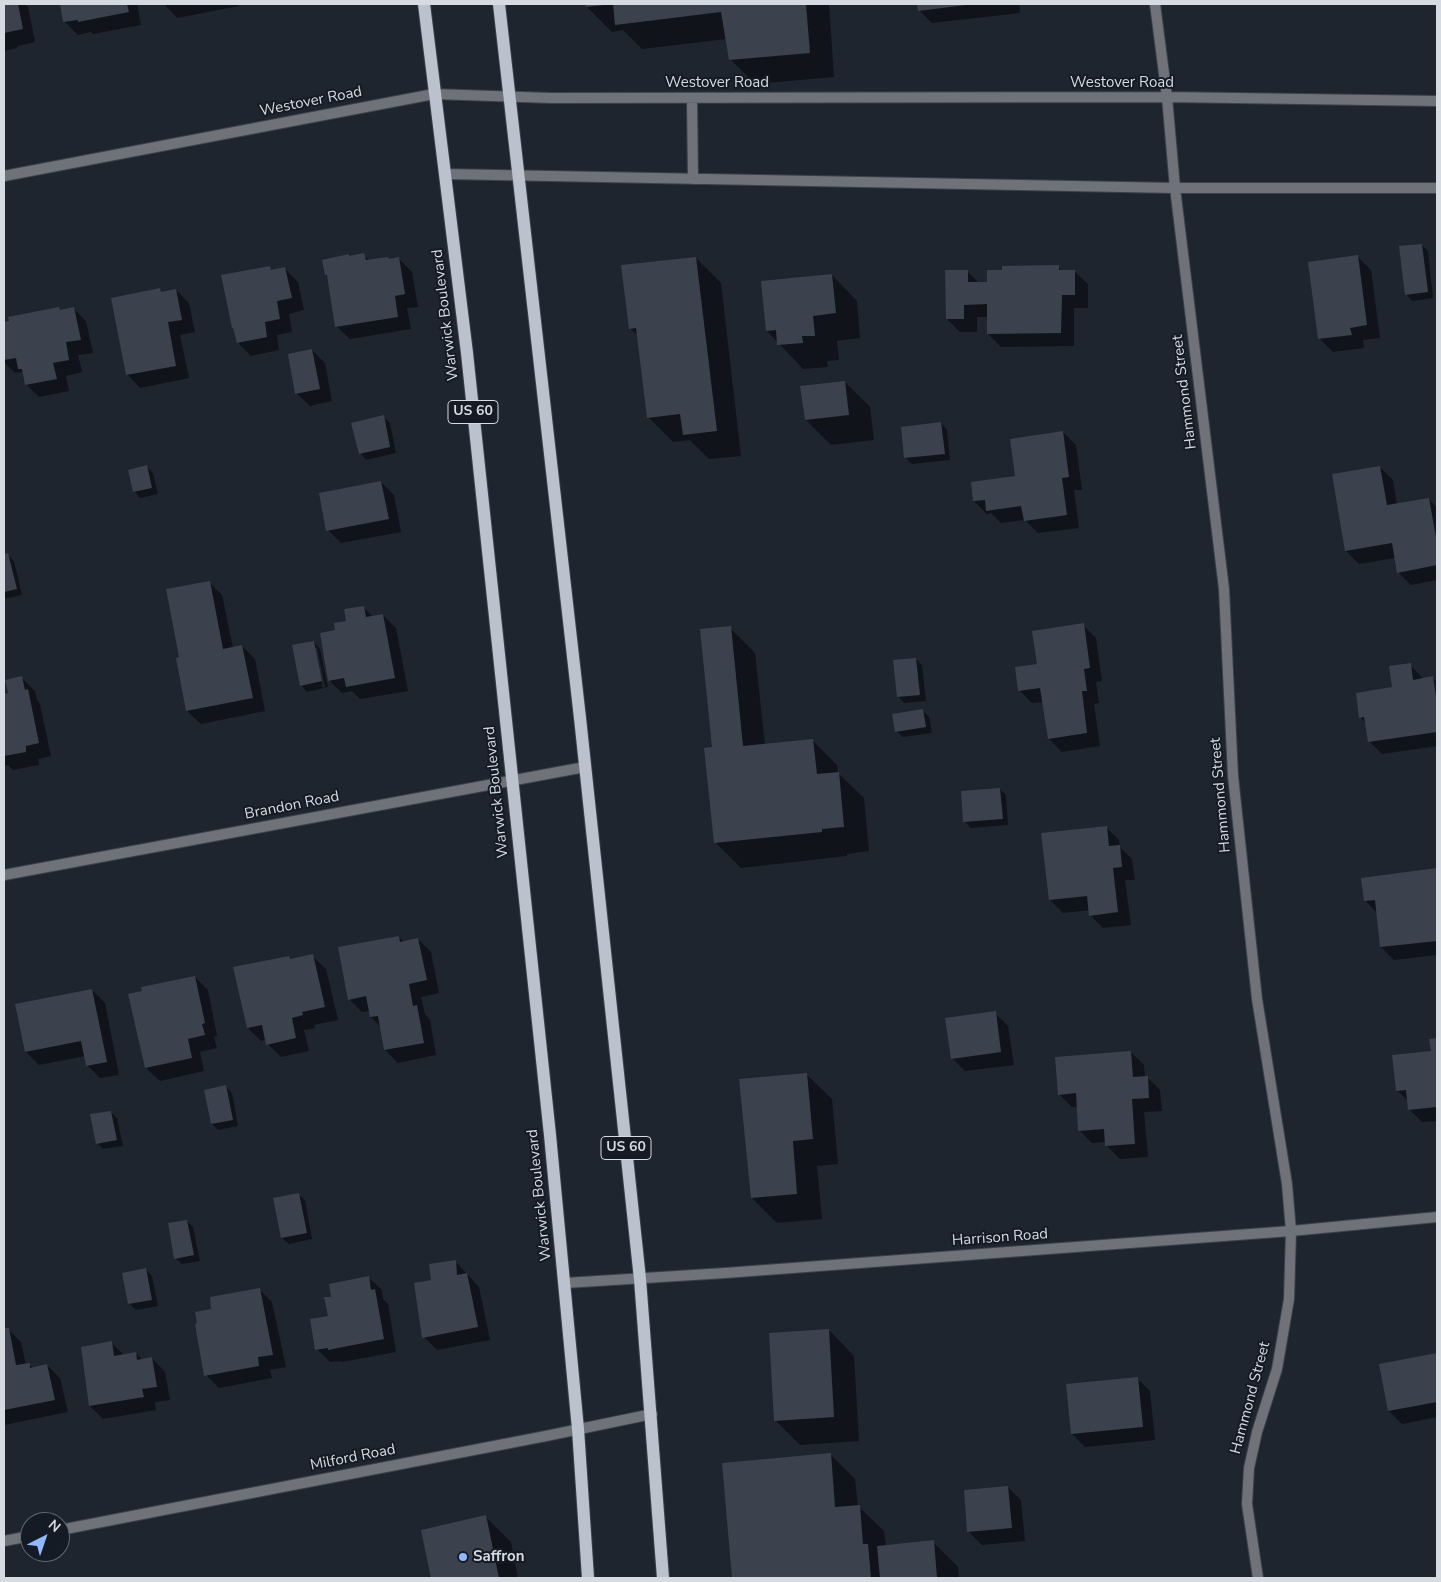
<!DOCTYPE html>
<style>
body{margin:0}
#map{position:relative;width:1441px;height:1582px;overflow:hidden;background:#1e252f;font-family:"Nunito Sans",sans-serif}
canvas{display:block}
.frame{position:absolute;inset:0;border:5px solid #d6dbe2;pointer-events:none}
.north{position:absolute;left:20px;top:1512px;width:50px;height:50px;box-sizing:border-box;background:#151b25;border:1px solid #626871;border-radius:50%;rotate:41deg;font-size:14px;font-weight:700;line-height:20px;text-align:center;color:#d6dbe2}
.north::after{content:'';display:block;margin:auto;width:18px;height:22px;background:#90b8fd;clip-path:polygon(50% 0,100% 100%,50% 72%,0 100%)}
</style>
<div id="map">
<canvas width="1441" height="1582"></canvas>
<div class="frame"></div>
<div class="north">N</div>
</div>
<script>
const c = document.querySelector('canvas').getContext('2d');
c.lineJoin = 'round';
function fill(path, color) { c.fillStyle = color; c.fill(path, 'evenodd'); }
const toPath = rows => new Path2D(rows.map(r => 'M' + r).join(''));
function trace(path, color, width, dash) { c.strokeStyle = color; c.lineWidth = width; c.lineCap = dash ? 'butt' : 'round'; c.setLineDash(dash || []); c.stroke(path); }
function drawText(font, color, halo, rows, align = 'center') {
  c.font = font + ' "Nunito Sans",sans-serif'; c.lineWidth = 4; c.setLineDash([]); c.textBaseline = 'middle'; c.strokeStyle = halo; c.fillStyle = color; for (const [text, x, y, turn = 0] of rows) {
    c.save(); c.translate(x, y); c.rotate((+turn || 0) * Math.PI / 180); c.textAlign = isNaN(turn) ? turn : align; if (halo) c.strokeText(text, 0, 0); c.fillText(text, 0, 0); c.restore();
  }
}
fill(toPath([
 [4,4,24,4,28,7,35,42,17,46,17,48,4,51],
 [61,4,137,4,141,25,93,34,91,32,78,35,65,22],
 [164,4,238,4,239,6,177,18],
 [587,4,829,4,834,77,755,84,730,59,727,39,642,49,623,30,612,32,587,7],
 [918,4,1019,4,1020,13,932,23,919,10],
 [1422,245,1428,251,1433,298,1412,301,1406,294],
 [363,255,370,261,399,259,412,272,418,307,407,308,411,329,350,339,336,326,328,277,326,275,349,256,350,257],
 [1358,257,1371,270,1380,338,1363,340,1364,348,1333,352,1320,339,1310,263],
 [696,258,721,283,741,456,709,459,690,440,673,442,648,417,638,336,630,328],
 [1058,267,1062,271,1074,271,1088,284,1088,308,1074,308,1074,346,1001,347,988,334,988,317,977,317,977,332,960,332,947,319,967,271,979,283,989,283],
 [269,268,273,271,285,269,298,282,304,310,289,314,292,332,277,335,279,350,251,356,238,343],
 [832,275,857,301,860,338,837,341,839,360,827,361,828,367,803,369,767,331],
 [159,290,163,293,176,290,189,303,195,332,180,335,189,378,140,388,127,374],
 [59,308,61,311,73,308,86,321,93,353,78,355,82,372,66,376,69,391,39,397,26,384,23,372,15,373,4,362,4,324],
 [312,350,325,363,332,401,310,406,296,393],
 [845,382,870,407,874,440,831,445,806,420],
 [383,417,390,423,396,453,366,460,360,453],
 [941,423,947,430,950,460,912,464,906,458,902,428],
 [1063,432,1076,445,1082,490,1074,490,1079,528,1038,533,1025,520,1001,523,991,513,987,514,974,501,1017,477],
 [147,467,153,473,158,494,140,498,134,491],
 [1380,467,1393,480,1397,505,1429,499,1437,508,1437,580,1411,585,1398,572,1395,558,1359,564,1346,551,1333,475],
 [381,482,394,495,401,532,341,543,328,530],
 [8,555,14,561,22,595,4,599,4,556],
 [209,582,222,595,233,648,242,646,255,659,265,711,201,724,187,711,181,658],
 [363,607,373,617,383,615,396,628,408,691,360,699,352,691,342,693,329,680,337,631],
 [1083,625,1096,638,1102,681,1096,682,1099,703,1094,704,1100,746,1062,752,1049,739,1044,702,1032,703,1019,690,1038,665],
 [730,628,755,653,765,745,812,740,837,765,838,773,864,798,869,851,847,854,847,856,741,868,715,842,713,748],
 [314,642,320,649,328,687,307,692,301,685],
 [314,648,317,648,325,687,323,688],
 [916,659,922,665,926,701,904,703,898,696],
 [1410,665,1424,679,1433,678,1437,682,1437,746,1382,754,1369,741,1367,724,1361,718,1394,688],
 [22,678,35,691,37,700,40,704,51,756,38,759,39,765,13,770,8,765,4,766,4,695,10,694],
 [922,710,929,717,932,733,903,737,896,731],
 [1000,789,1006,795,1008,825,971,828,965,822],
 [1106,827,1119,840,1120,847,1132,859,1135,880,1125,880,1131,925,1103,928,1090,915,1090,910,1063,913,1050,900],
 [1437,870,1437,955,1394,960,1381,947,1377,913,1365,900,1362,879],
 [399,937,404,942,418,939,431,952,439,993,421,997,425,1014,430,1020,436,1055,398,1063,385,1050,381,1027,371,1017,370,1011,362,1012,349,999],
 [312,956,326,969,338,1020,314,1025,315,1028,304,1030,309,1051,281,1057,268,1044,266,1039,261,1041,248,1028,289,958,292,960],
 [195,977,208,990,217,1036,214,1037,217,1048,200,1052,204,1071,160,1081,146,1068],
 [92,990,105,1003,119,1075,100,1078,87,1065,85,1056,39,1065,26,1052],
 [995,1013,1008,1026,1014,1065,965,1071,952,1058],
 [1437,1039,1437,1121,1422,1122,1409,1109,1408,1101,1397,1090,1432,1052,1431,1040],
 [1131,1052,1144,1065,1145,1078,1147,1077,1160,1090,1162,1111,1144,1112,1148,1157,1120,1159,1107,1146,1106,1142,1092,1143,1079,1130,1078,1107,1072,1107,1059,1094],
 [806,1074,832,1099,838,1164,817,1166,822,1219,777,1223,752,1198],
 [226,1087,232,1093,238,1126,218,1130,212,1124],
 [111,1112,117,1118,123,1146,103,1149,97,1143],
 [298,1194,305,1200,312,1239,289,1244,282,1238,274,1199],
 [187,1221,193,1227,200,1261,182,1264,175,1258],
 [455,1261,479,1287,490,1340,437,1350,424,1337,433,1281],
 [145,1269,152,1276,158,1306,136,1310,129,1303],
 [368,1277,382,1290,383,1299,388,1304,396,1352,342,1362,340,1361,330,1362,317,1349,329,1317,332,1298],
 [259,1289,272,1302,286,1367,270,1370,272,1378,219,1388,206,1375,213,1310],
 [8,1329,21,1342,26,1365,29,1364,33,1369,47,1365,60,1378,68,1412,4,1425,4,1330],
 [829,1330,854,1356,859,1441,800,1445,775,1420],
 [111,1342,124,1355,135,1353,143,1360,152,1358,165,1372,170,1400,155,1402,156,1410,103,1419,90,1406,83,1348],
 [1437,1354,1437,1417,1402,1424,1389,1411,1380,1365],
 [1137,1378,1150,1391,1155,1440,1085,1447,1072,1434],
 [830,1454,855,1479,858,1506,884,1531,886,1546,933,1542,958,1567,959,1578,734,1578,724,1464],
 [1008,1487,1021,1500,1025,1541,982,1545,969,1532],
 [486,1517,511,1542,518,1578,432,1578,422,1530]
]), '#0007');
fill(toPath([
 [4,4,18,4,23,29,4,33],
 [60,4,127,4,129,12,78,22,78,20,63,22],
 [585,4,604,4,604,5,586,7],
 [613,4,806,4,810,53,729,60,721,12,615,25],
 [917,4,966,4,966,5,918,11],
 [1422,244,1428,292,1405,295,1399,246],
 [364,253,366,260,388,257,389,259,399,257,405,294,395,296,398,317,335,327,327,275,325,275,322,260,349,254,349,256],
 [1358,255,1367,325,1350,328,1352,335,1318,339,1308,262],
 [696,257,717,431,683,435,680,414,647,418,636,328,629,329,621,265],
 [1059,265,1059,270,1075,270,1075,295,1062,295,1061,333,987,334,987,304,964,305,964,319,946,319,945,270,968,270,968,282,987,282,987,270,1002,270,1002,266],
 [270,266,271,270,285,267,292,298,277,301,280,319,265,322,267,337,237,343,233,328,232,328,221,275],
 [832,274,836,313,813,316,815,336,802,336,803,343,777,345,776,330,766,331,761,281],
 [160,288,161,292,176,289,182,320,168,322,176,366,126,375,111,298],
 [59,307,60,310,74,307,81,340,66,342,69,360,53,363,57,379,25,385,22,369,18,369,16,358,4,360,4,322,9,321,8,317],
 [312,349,320,389,295,394,288,354],
 [845,381,849,415,805,420,800,386],
 [384,415,390,447,359,454,351,423],
 [941,422,945,454,904,458,901,427],
 [1063,431,1069,477,1062,478,1067,515,1024,521,1021,506,986,511,985,500,973,501,971,482,1015,476,1010,439],
 [147,465,152,488,133,492,128,470],
 [1380,466,1387,505,1429,498,1437,543,1437,565,1397,573,1392,543,1345,551,1332,474],
 [381,481,389,519,326,531,319,493],
 [8,553,17,589,4,592,4,554],
 [210,581,223,649,242,645,253,698,186,711,176,658,179,657,166,589],
 [364,606,366,617,383,614,395,678,346,687,344,678,328,681,320,633,335,630,334,623,346,621,344,609],
 [1084,623,1090,668,1084,669,1087,691,1082,691,1087,733,1048,739,1040,688,1018,691,1015,667,1037,664,1032,631],
 [731,626,743,746,813,739,817,774,839,772,844,827,822,829,822,832,714,843,704,748,712,747,700,629],
 [314,641,322,681,300,686,292,645],
 [916,658,920,695,897,697,893,660],
 [1411,663,1413,680,1433,676,1437,704,1437,732,1368,742,1364,717,1359,718,1356,693,1392,687,1389,666],
 [22,676,25,690,28,689,39,743,26,746,26,752,4,756,4,694,8,693,5,680],
 [923,709,926,727,895,732,892,714],
 [1000,788,1003,819,963,822,961,791],
 [1107,826,1109,846,1120,845,1122,867,1113,868,1118,912,1089,916,1087,896,1049,900,1041,833],
 [1437,868,1437,941,1380,947,1375,900,1364,901,1361,878],
 [399,936,400,942,418,938,427,980,409,984,413,1006,417,1005,424,1043,384,1050,378,1016,370,1017,366,996,348,1000,338,947],
 [313,954,325,1007,302,1012,303,1015,292,1018,296,1038,266,1045,262,1025,247,1028,233,967,289,956,290,959],
 [195,976,205,1023,202,1024,205,1035,188,1039,192,1058,145,1068,128,994,142,991,141,987],
 [92,989,107,1062,86,1066,81,1041,25,1052,15,1004],
 [996,1011,1001,1052,951,1059,945,1018],
 [1437,1038,1437,1107,1408,1110,1406,1090,1396,1091,1392,1055,1431,1051,1429,1039],
 [1131,1051,1133,1077,1148,1076,1149,1098,1132,1099,1135,1144,1105,1146,1104,1129,1078,1131,1076,1093,1058,1095,1055,1057],
 [807,1073,813,1139,793,1141,797,1194,751,1198,739,1079],
 [226,1085,233,1120,211,1124,204,1090],
 [111,1111,117,1140,96,1144,90,1114],
 [299,1193,307,1233,281,1238,273,1198],
 [187,1220,194,1255,174,1259,168,1223],
 [456,1260,457,1275,467,1273,478,1327,422,1338,414,1283,431,1280,429,1264],
 [146,1268,152,1300,128,1304,122,1273],
 [369,1276,371,1290,375,1289,384,1339,328,1350,328,1348,315,1350,310,1319,328,1316,324,1297,331,1297,329,1284],
 [260,1288,273,1355,258,1357,259,1366,204,1376,195,1324,197,1323,195,1312,211,1309,210,1297],
 [4,1328,9,1328,16,1365,30,1363,30,1368,47,1364,55,1400,4,1410],
 [829,1329,834,1417,774,1421,769,1333],
 [112,1341,114,1356,136,1352,137,1360,152,1357,157,1387,142,1389,144,1397,89,1406,81,1347],
 [1437,1353,1437,1402,1388,1411,1379,1364],
 [1138,1377,1143,1427,1071,1434,1066,1384],
 [831,1453,835,1507,860,1505,863,1544,868,1544,871,1578,732,1578,722,1463],
 [1008,1486,1012,1528,967,1532,964,1490],
 [486,1515,499,1578,431,1578,421,1530],
 [934,1540,937,1578,880,1578,877,1546]
]), '#3b424e');
const minor = toPath([
 [1155,4,1167,97,1175,188,1224,589,1233,776,1257,999,1287,1184,1291,1231,1289,1299,1277,1369,1257,1432,1249,1468,1247,1504,1258,1578],
 [692,98,693,179],
 [445,174,1175,188,1437,188],
 [4,176,434,94,551,98,1167,97,1437,101],
 [4,875,585,767],
 [565,1283,725,1273,1291,1231,1437,1217],
 [60,1530,546,1436,652,1414],
 [4,1541,30,1536]
]);
const primary = toPath([
 [424,4,467,353,550,1135,578,1429,588,1578],
 [499,4,580,718,640,1279,663,1578]
]);
trace(minor, '#3b424c', 12);
trace(primary, '#3b424c', 14);
trace(minor, '#6f7379', 10);
trace(primary, '#bbc2ce', 12);
for (const [x, y, r, color] of [
 [463,1557,5,"#90b8fd"]
]) { const dot = new Path2D(); dot.arc(x, y, r, 0, 2 * Math.PI); c.fillStyle = color; c.fill(dot); trace(dot, '#151b25', 2); }
for (const [x, y, w] of [
 [473,412,50],
 [626,1148,50]
]) { const box = new Path2D(); box.roundRect(x - w / 2, y - 11.5, w, 23, 4); c.fillStyle = '#151b25'; c.fill(box); trace(box, '#d6dbe2', 1); }
drawText('bold 14px', '#d6dbe2', null, [
 ["US 60",473,412],
 ["US 60",626,1148]
]);
drawText('15px', '#d6dbe2', '#151b25', [
 ["Westover Road",717,83],
 ["Westover Road",1122,83],
 ["Westover Road",311,102,-11],
 ["Warwick Boulevard",446,315,-97],
 ["Hammond Street",1185,392,-97],
 ["Warwick Boulevard",497,792,-96],
 ["Hammond Street",1221,795,-95],
 ["Brandon Road",292,806,-11],
 ["Warwick Boulevard",540,1195,-96],
 ["Harrison Road",1000,1238,-4],
 ["Hammond Street",1251,1398,-75],
 ["Milford Road",353,1458,-11]
]);
drawText('bold 15px', '#d6dbe2', '#151b25', [
 ["Saffron",473,1557]
], 'left');
</script>
